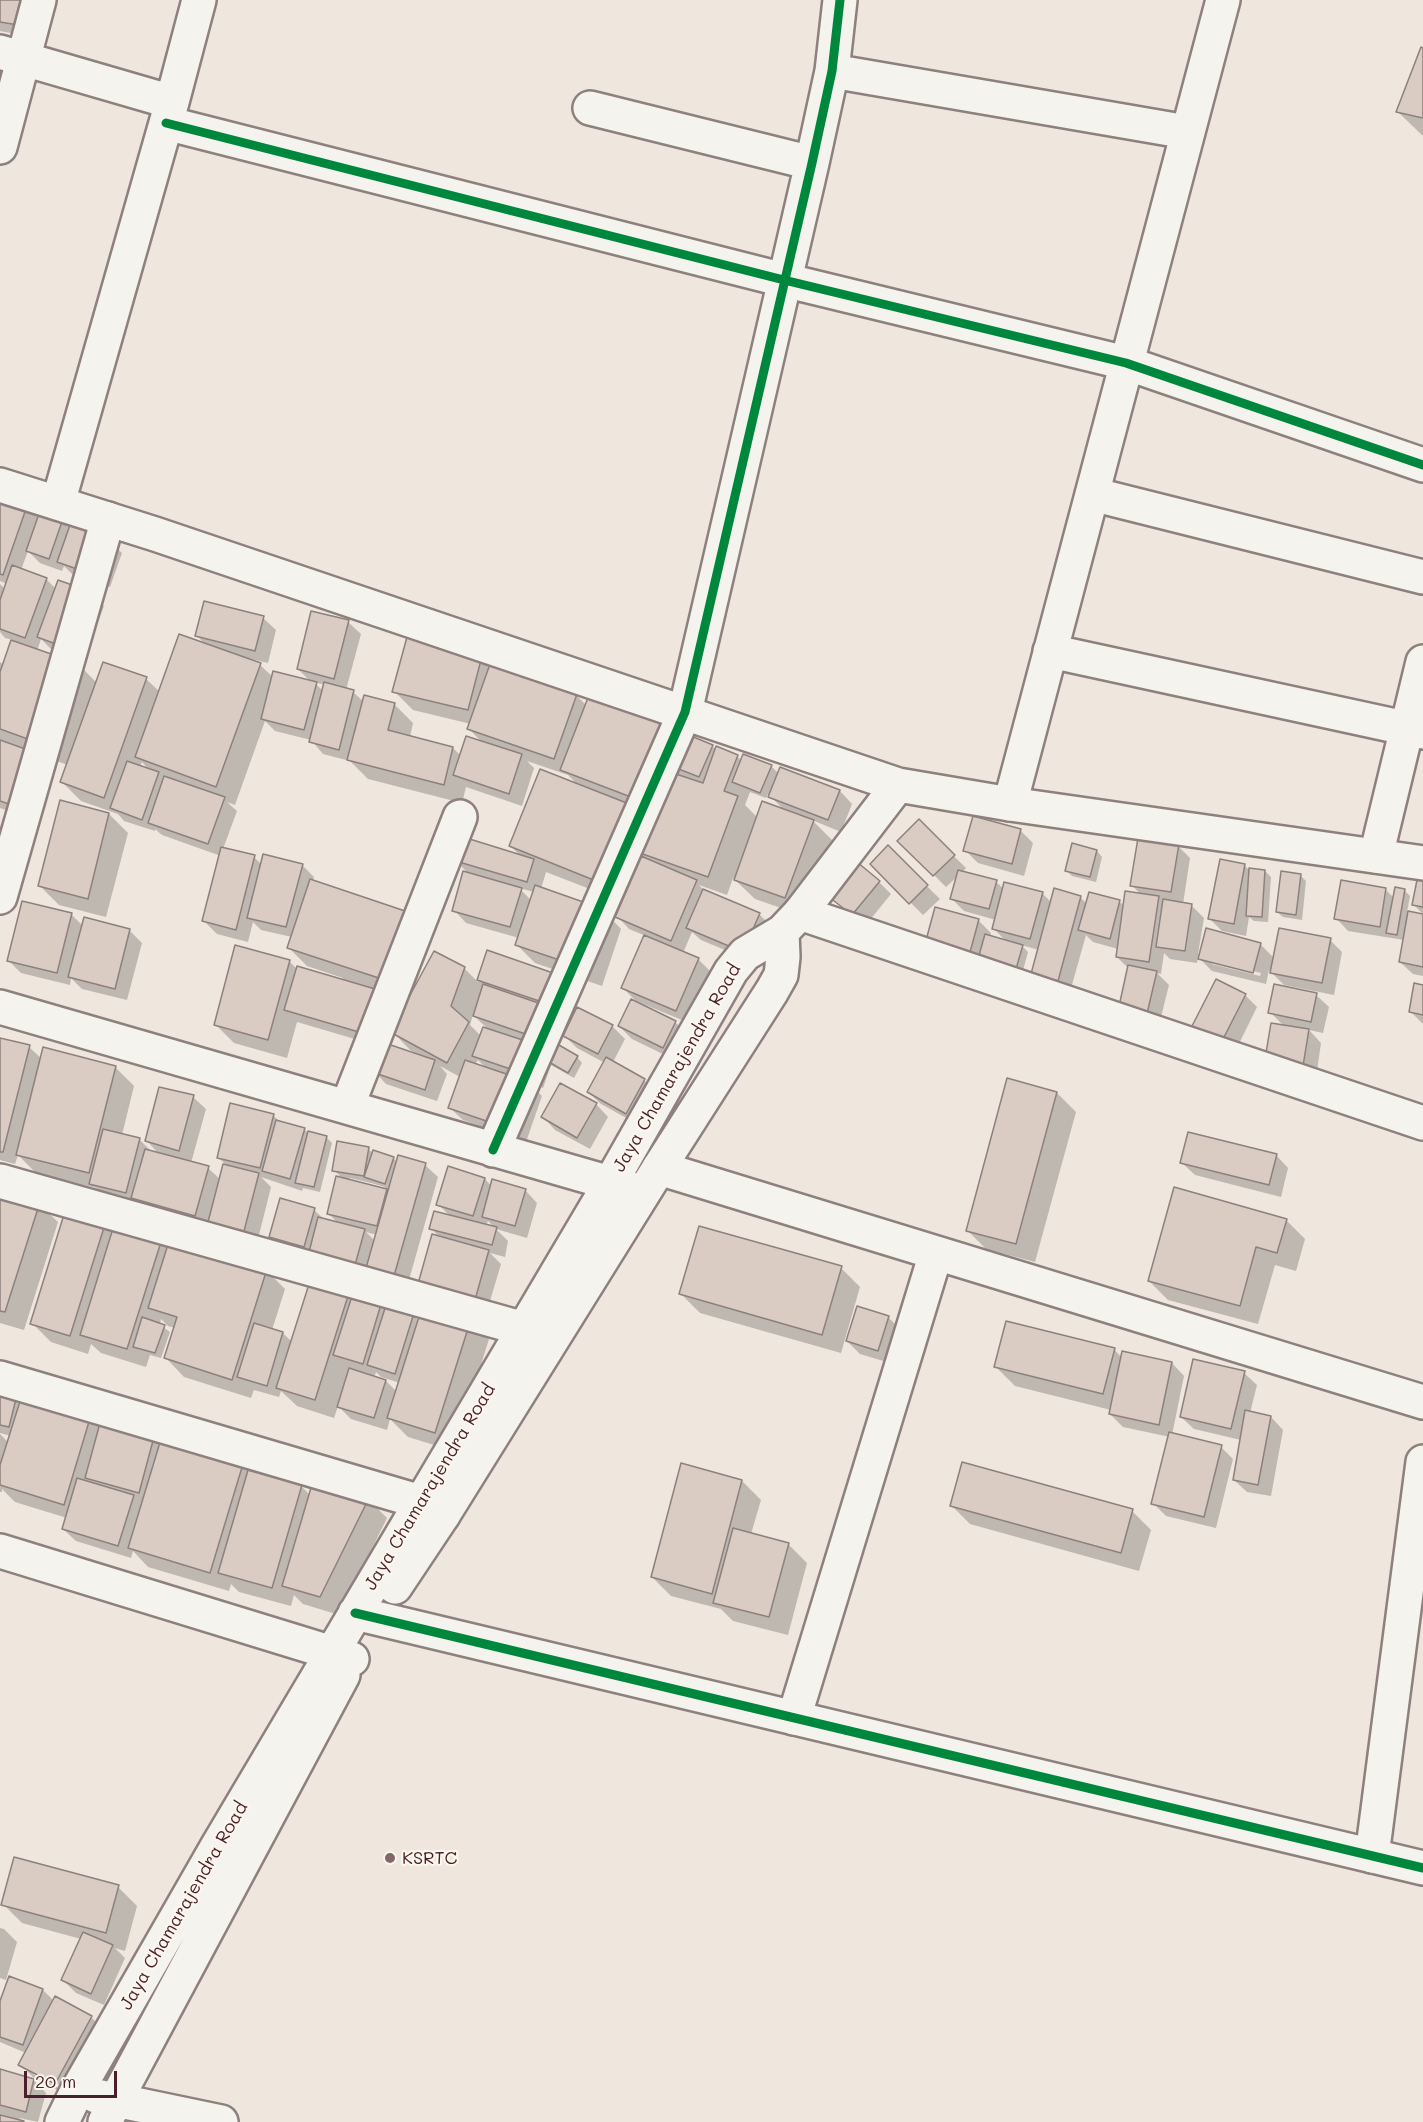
<!DOCTYPE html>
<style>
body{margin:0}
#map{position:relative;width:1423px;height:2122px;overflow:hidden;background:#efe6dd;font-family:Mali,sans-serif}
canvas{display:block}
.scale{position:absolute;left:24px;top:2071px;width:93px;height:27px;box-sizing:border-box;border:3px solid #4a1f2b;border-top:0;padding-left:8px;font-size:18px;line-height:21px;white-space:nowrap;color:#4a1f2b;-webkit-text-stroke:4px #fbf7ec;paint-order:stroke}
</style>
<div id="map">
<canvas width="1423" height="2122"></canvas>
<div class="scale">20 m</div>
</div>
<script>
const c = document.querySelector('canvas').getContext('2d');
c.lineJoin = 'round';
function fill(path, color) { c.fillStyle = color; c.fill(path, 'evenodd'); }
const toPath = rows => new Path2D(rows.map(r => 'M' + r).join(''));
function trace(path, color, width, dash) { c.strokeStyle = color; c.lineWidth = width; c.lineCap = dash ? 'butt' : 'round'; c.setLineDash(dash || []); c.stroke(path); }
function drawText(font, color, halo, rows, align = 'center') {
  c.font = font + ' Mali,sans-serif'; c.lineWidth = 4.5; c.setLineDash([]); c.textBaseline = 'middle'; c.strokeStyle = halo; c.fillStyle = color; for (const [text, x, y, turn = 0] of rows) {
    c.save(); c.translate(x, y); c.rotate((+turn || 0) * Math.PI / 180); c.textAlign = isNaN(turn) ? turn : align; if (halo) c.strokeText(text, 0, 0); c.fillText(text, 0, 0); c.restore();
  }
}
fill(toPath([
 [0,0,43,39,0,31],
 [0,40,24,45,0,95],
 [1423,50,1423,136,1397,111],
 [0,506,27,507,39,519,63,517,74,528,109,541,122,553,110,587,72,574,64,566,62,571,40,563,28,551,21,570,46,579,56,589,91,593,104,606,84,661,52,650,41,639,37,651,79,665,97,683,146,679,160,692,207,646,196,635,263,618,276,630,268,663,244,657,244,659,260,665,273,677,312,683,298,669,348,622,361,634,346,690,353,692,364,702,394,704,413,723,410,737,453,748,461,756,484,744,469,729,471,724,413,710,394,691,481,657,490,667,576,695,587,706,712,746,716,750,737,756,742,761,771,766,779,774,840,791,852,804,841,832,812,820,832,840,804,916,755,899,733,878,727,895,699,885,706,892,759,914,772,927,756,963,701,940,692,932,683,953,698,959,710,971,689,1023,636,1001,623,988,646,936,629,929,617,916,623,902,546,872,541,889,603,910,621,929,602,986,535,963,516,944,519,938,466,923,454,910,470,875,454,859,521,856,510,846,578,785,568,775,527,761,534,768,522,806,466,787,462,803,368,779,350,761,323,754,311,740,275,731,265,721,235,805,227,802,237,811,223,849,254,857,262,865,302,865,314,877,313,882,410,914,382,1044,418,1054,410,1050,392,1031,464,968,478,982,488,952,555,975,554,1044,577,1057,582,1063,574,1078,551,1065,543,1088,528,1082,542,1096,526,1142,463,1120,450,1108,460,1077,440,1066,447,1074,437,1101,386,1084,374,1071,382,1047,297,1022,287,1058,234,1043,215,1024,289,961,298,970,342,981,343,978,307,966,288,947,292,937,261,930,253,922,248,942,217,934,204,921,221,856,162,835,155,829,155,831,124,821,118,814,81,801,62,782,68,765,39,755,54,769,36,820,0,808,0,662,4,665,13,640,5,638,0,632,0,584,5,589,7,584,0,581],
 [314,682,325,685,323,691],
 [142,762,150,771,140,767],
 [750,792,766,798,768,794,785,811,758,818,745,805],
 [519,888,534,892,531,900],
 [473,1015,489,1030,481,1036,470,1025],
 [478,1060,488,1070,475,1065],
 [109,814,128,833,106,917,59,905,40,886],
 [919,822,966,868,962,873,996,882,1004,889,1042,893,1052,903,1080,897,1087,904,1119,901,1124,906,1141,895,1132,885,1178,846,1190,858,1183,904,1191,905,1204,918,1198,954,1260,944,1274,958,1330,940,1342,952,1334,995,1284,985,1269,970,1266,984,1212,971,1198,957,1197,963,1170,959,1164,953,1161,974,1157,973,1169,985,1158,1029,1132,1023,1129,969,1117,957,1118,949,1093,942,1086,935,1070,992,1033,973,1039,950,1021,945,1028,952,1022,974,939,956,978,920,991,933,990,937,1007,942,993,928,996,920,964,911,952,899,958,876,946,887,900,841],
 [1212,961,1261,973,1260,976,1212,964],
 [1020,830,1033,843,1024,876,978,863,965,850],
 [888,848,940,899,923,915,872,864],
 [1097,851,1102,857,1096,882,1072,876,1066,870],
 [1244,865,1249,870,1265,871,1271,877,1268,922,1254,921,1249,917,1246,936,1222,931,1210,919],
 [1423,873,1423,914,1413,904],
 [1300,875,1306,881,1302,920,1283,917,1277,912],
 [879,882,891,894,865,926,831,897],
 [1386,890,1394,898,1404,890,1410,896,1407,912,1423,915,1423,976,1413,974,1400,962,1404,940,1348,931,1336,918],
 [23,902,72,915,83,926,129,930,142,943,127,1000,82,989,71,978,70,985,21,973,8,960],
 [1423,986,1423,1024,1411,1012],
 [1245,995,1257,1007,1233,1056,1204,1042],
 [1316,995,1329,1007,1323,1033,1309,1030,1321,1043,1316,1078,1279,1071,1284,1026,1270,1012],
 [675,1022,688,1035,675,1060,632,1039,619,1026],
 [612,1026,625,1039,613,1062,644,1080,657,1093,639,1125,601,1104,588,1092,605,1063,577,1048,565,1036],
 [0,1039,29,1047,42,1059,115,1067,134,1086,122,1135,139,1139,152,1152,160,1155,147,1141,193,1097,206,1109,191,1163,208,1168,221,1180,225,1164,218,1157,273,1115,281,1123,304,1129,309,1134,326,1137,332,1143,320,1192,303,1188,302,1191,261,1177,271,1187,257,1243,223,1234,209,1221,208,1227,103,1196,96,1188,36,1173,18,1155,15,1164,0,1160],
 [1057,1093,1076,1112,1035,1262,986,1249,967,1230],
 [596,1104,608,1117,590,1149,555,1130,543,1117],
 [368,1149,373,1153,393,1158,397,1162,425,1165,438,1177,407,1287,283,1250,271,1237,314,1210,325,1220,339,1224,328,1213,343,1179,334,1170],
 [350,1178,371,1183,385,1187,384,1190,349,1181],
 [366,1232,377,1235,375,1241],
 [1276,1155,1288,1168,1281,1197,1195,1175,1182,1163],
 [449,1168,485,1179,492,1187,525,1190,537,1203,527,1238,496,1229,488,1221,486,1226,496,1229,508,1241,505,1257,490,1253,501,1264,485,1318,440,1238,431,1228,451,1217,438,1204],
 [0,1191,39,1204,58,1222,24,1330,0,1323],
 [67,1210,161,1241,168,1248,266,1270,285,1289,272,1330,283,1333,292,1342,311,1282,413,1315,419,1321,471,1320,489,1339,454,1451,408,1437,390,1419,387,1430,351,1419,338,1406,334,1418,297,1406,281,1391,279,1397,254,1390,251,1398,184,1377,166,1358,175,1328,168,1326,161,1319,160,1325,170,1332,161,1358,150,1355,146,1367,101,1353,91,1344,88,1354,51,1342,32,1323],
 [376,1372,381,1377,400,1383,397,1392,386,1381,374,1378],
 [1286,1220,1305,1239,1296,1271,1275,1265,1258,1324,1168,1300,1149,1281],
 [841,1268,860,1287,841,1353,700,1313,681,1294],
 [888,1317,901,1330,890,1363,860,1354,847,1341],
 [1114,1349,1122,1358,1172,1363,1184,1376,1172,1435,1221,1447,1233,1459,1216,1528,1166,1516,1153,1503,1170,1437,1123,1427,1110,1414,1111,1410,1015,1386,996,1367],
 [1244,1373,1257,1385,1250,1413,1271,1417,1283,1430,1271,1496,1247,1492,1234,1480,1241,1440,1194,1429,1181,1417],
 [0,1396,15,1400,20,1405,90,1417,100,1427,153,1438,160,1445,243,1465,249,1472,301,1486,311,1496,368,1499,387,1518,339,1615,303,1604,294,1595,291,1606,239,1592,231,1584,229,1591,148,1567,133,1551,131,1558,76,1541,63,1529,67,1518,15,1502,2,1489,2,1492,0,1492,0,1434,9,1443,11,1436,0,1433],
 [742,1481,761,1500,751,1534,788,1544,807,1563,788,1635,733,1621,721,1609,671,1596,652,1577],
 [951,1505,1132,1511,1151,1530,1139,1571,970,1524],
 [118,1887,137,1906,125,1951,115,1948,125,1958,104,2005,76,1993,63,1980,81,1939,22,1923,3,1904],
 [0,1928,4,1929,17,1942,6,1980,0,1978],
 [10,1978,43,1990,54,2001,91,2017,103,2029,67,2095,33,2077,20,2064,26,2053,0,2042,0,2005],
 [33,2071,62,2086,60,2089,33,2074],
 [0,2071,34,2080,46,2093,38,2122,19,2118,23,2122,0,2122]
]), '#0003');
const building = toPath([
 [0,0,35,0,30,27,0,22,0,0],
 [1421,47,1423,48,1423,118,1396,112,1421,47],
 [0,501,27,506,3,575,0,574,0,501],
 [41,508,64,516,49,559,26,551,41,508],
 [70,525,110,540,97,576,57,562,70,525],
 [12,565,47,578,25,638,0,629,0,600,12,565],
 [58,580,92,592,72,650,37,637,58,580],
 [204,601,264,616,255,651,195,636,204,601],
 [311,611,349,620,334,679,297,669,311,611],
 [179,634,261,663,216,787,135,757,179,634],
 [407,637,482,656,468,710,392,692,407,637],
 [11,640,80,664,50,747,0,729,0,672,11,640],
 [103,662,147,677,104,798,60,782,103,662],
 [490,664,577,694,554,759,467,729,490,664],
 [273,671,317,682,304,730,261,719,273,671],
 [324,682,354,690,339,750,309,742,324,682],
 [364,695,395,703,388,730,453,747,444,785,347,760,364,695],
 [589,695,673,727,644,802,560,770,589,695],
 [679,731,713,745,699,777,666,764,679,731],
 [466,736,522,754,509,794,453,775,466,736],
 [0,740,42,755,23,809,0,801,0,740],
 [716,746,738,755,724,791,738,796,708,877,637,852,667,771,703,783,716,746],
 [743,754,772,765,760,793,732,782,743,754],
 [127,761,159,772,142,820,110,808,127,761],
 [780,767,840,790,828,820,768,797,780,767],
 [540,769,642,809,611,887,509,846,540,769],
 [164,776,225,797,208,844,148,823,164,776],
 [60,800,109,813,88,899,38,886,60,800],
 [762,801,814,820,785,898,734,880,762,801],
 [973,816,1021,829,1012,864,963,851,973,816],
 [919,819,955,855,933,876,897,841,919,819],
 [460,836,534,859,527,882,452,860,460,836],
 [1138,838,1179,844,1171,892,1130,886,1138,838],
 [1072,843,1097,850,1090,877,1065,871,1072,843],
 [888,845,928,885,909,904,870,864,888,845],
 [221,847,255,855,236,930,202,921,221,847],
 [263,854,303,864,286,927,247,918,263,854],
 [641,856,697,880,671,941,615,917,641,856],
 [1220,859,1245,864,1234,924,1208,919,1220,859],
 [857,862,880,881,852,915,829,897,857,862],
 [1249,868,1265,870,1262,917,1246,916,1249,868],
 [958,870,997,880,989,909,950,899,958,870],
 [1419,870,1423,871,1423,907,1412,905,1419,870],
 [463,871,522,888,510,927,452,911,463,871],
 [1281,871,1301,874,1296,915,1276,912,1281,871],
 [310,879,411,913,388,981,287,948,310,879],
 [1341,880,1386,888,1380,927,1334,919,1341,880],
 [1004,882,1043,892,1030,939,992,929,1004,882],
 [535,885,603,909,583,968,515,945,535,885],
 [1395,887,1405,889,1397,935,1386,933,1395,887],
 [1054,888,1081,896,1058,981,1031,974,1054,888],
 [703,889,760,913,743,952,686,928,703,889],
 [1125,891,1159,896,1149,962,1116,957,1125,891],
 [1089,892,1120,900,1110,939,1078,930,1089,892],
 [1163,899,1192,904,1185,951,1156,947,1163,899],
 [22,901,72,913,57,973,7,961,22,901],
 [935,907,979,919,969,956,925,944,935,907],
 [1408,911,1423,914,1423,967,1399,962,1408,911],
 [84,917,130,929,115,989,68,977,84,917],
 [1206,928,1261,943,1253,973,1198,959,1206,928],
 [1279,928,1331,938,1322,983,1270,973,1279,928],
 [985,934,1023,945,1016,969,978,959,985,934],
 [644,935,699,958,676,1011,621,988,644,935],
 [235,945,290,960,268,1040,214,1025,235,945],
 [487,950,556,974,545,1003,477,980,487,950],
 [434,951,465,967,451,1006,469,1022,447,1063,390,1032,434,951],
 [1128,965,1157,971,1146,1018,1118,1011,1128,965],
 [297,966,382,991,369,1035,284,1010,297,966],
 [1216,979,1246,994,1220,1045,1190,1030,1216,979],
 [1414,983,1423,985,1423,1015,1409,1012,1414,983],
 [483,984,550,1007,540,1039,473,1016,483,984],
 [1274,984,1317,993,1311,1022,1268,1013,1274,984],
 [631,999,676,1021,663,1048,618,1026,631,999],
 [577,1007,613,1025,598,1054,563,1036,577,1007],
 [1271,1023,1309,1029,1303,1066,1265,1059,1271,1023],
 [483,1027,541,1046,531,1076,472,1056,483,1027],
 [0,1038,30,1045,3,1152,0,1152,0,1038],
 [552,1041,578,1056,568,1073,542,1058,552,1041],
 [382,1042,435,1060,425,1090,372,1072,382,1042],
 [43,1047,116,1066,89,1173,16,1155,43,1047],
 [606,1057,645,1079,626,1114,587,1092,606,1057],
 [465,1060,530,1082,513,1130,448,1108,465,1060],
 [1007,1078,1057,1092,1016,1244,966,1231,1007,1078],
 [560,1083,597,1103,577,1138,541,1117,560,1083],
 [159,1087,194,1095,179,1151,145,1141,159,1087],
 [230,1103,274,1114,260,1168,217,1158,230,1103],
 [276,1120,305,1128,290,1179,262,1171,276,1120],
 [103,1129,140,1138,126,1193,89,1184,103,1129],
 [308,1131,327,1136,314,1187,295,1183,308,1131],
 [1188,1132,1277,1154,1269,1185,1180,1163,1188,1132],
 [337,1141,369,1147,364,1176,332,1171,337,1141],
 [145,1149,209,1166,195,1216,131,1198,145,1149],
 [373,1150,394,1157,385,1184,364,1177,373,1150],
 [398,1155,426,1163,394,1276,366,1268,398,1155],
 [223,1164,259,1173,244,1231,208,1222,223,1164],
 [448,1166,485,1178,473,1216,436,1205,448,1166],
 [336,1176,387,1189,377,1226,327,1214,336,1176],
 [492,1179,526,1189,515,1226,482,1217,492,1179],
 [1174,1187,1287,1219,1277,1253,1256,1247,1240,1306,1148,1281,1174,1187],
 [0,1190,40,1202,5,1312,0,1311,0,1190],
 [280,1198,315,1208,304,1247,269,1237,280,1198],
 [66,1208,106,1221,70,1336,30,1324,66,1208],
 [434,1211,497,1227,492,1245,429,1229,434,1211],
 [318,1217,365,1229,355,1265,309,1252,318,1217],
 [114,1225,162,1239,127,1349,80,1335,114,1225],
 [699,1226,842,1266,822,1335,679,1294,699,1226],
 [432,1234,489,1250,473,1307,416,1291,432,1234],
 [170,1238,267,1269,232,1380,164,1358,177,1317,148,1308,170,1238],
 [310,1281,349,1293,315,1400,276,1388,310,1281],
 [353,1293,382,1301,363,1364,333,1355,353,1293],
 [423,1304,471,1319,435,1433,387,1418,423,1304],
 [386,1305,414,1313,395,1374,367,1365,386,1305],
 [857,1306,889,1316,878,1351,846,1341,857,1306],
 [142,1317,165,1325,155,1353,133,1347,142,1317],
 [1006,1321,1115,1348,1103,1394,994,1367,1006,1321],
 [254,1323,283,1332,267,1386,237,1377,254,1323],
 [1122,1351,1172,1362,1159,1425,1109,1414,1122,1351],
 [1193,1359,1245,1371,1231,1429,1180,1417,1193,1359],
 [349,1368,386,1380,374,1418,337,1407,349,1368],
 [0,1394,16,1399,9,1427,0,1425,0,1394],
 [22,1395,91,1415,64,1505,0,1485,0,1465,22,1395],
 [1245,1410,1271,1416,1258,1485,1233,1480,1245,1410],
 [100,1423,154,1437,139,1493,85,1478,100,1423],
 [1169,1432,1222,1445,1204,1517,1151,1504,1169,1432],
 [161,1439,243,1464,210,1573,128,1548,161,1439],
 [962,1462,1133,1509,1121,1553,950,1506,962,1462],
 [681,1463,742,1480,712,1594,651,1577,681,1463],
 [248,1470,302,1485,272,1588,218,1573,248,1470],
 [77,1478,134,1495,118,1546,62,1529,77,1478],
 [313,1481,369,1498,320,1597,282,1586,313,1481],
 [733,1528,789,1543,769,1617,713,1603,733,1528],
 [14,1857,119,1885,106,1933,1,1905,14,1857],
 [83,1932,113,1945,91,1994,61,1980,83,1932],
 [9,1976,43,1989,23,2045,0,2037,0,2001,9,1976],
 [55,1996,92,2016,55,2084,18,2065,55,1996],
 [0,2069,34,2079,26,2112,0,2105,0,2069],
 [0,2115,24,2121,23,2122,0,2122,0,2115]
]);
fill(building, '#daccc3');
trace(building, '#8d807e', 1.5);
const street = toPath([
 [0,52,172,102],
 [832,71,1187,132],
 [590,108,812,163],
 [166,123,784,280,1126,363,1423,465],
 [0,147,39,0],
 [1092,494,1423,577],
 [58,503,172,102,199,0],
 [1050,651,1423,732],
 [1010,804,1223,0],
 [1376,856,1423,662],
 [0,897,108,519],
 [800,913,1423,1123],
 [0,1007,638,1191],
 [347,1107,460,817],
 [493,1150,685,712,812,163,832,71,840,0],
 [659,1168,1423,1402],
 [0,1181,524,1329],
 [0,1378,421,1502,443,1515],
 [0,1551,352,1659],
 [794,1718,936,1253],
 [1372,1856,1423,1462]
]);
const secondary = toPath([
 [0,485,155,534,898,785,1010,804,1423,863],
 [395,1587,443,1515,659,1168,772,991,781,975,783,957,782,932],
 [355,1613,1423,1868],
 [96,2096,221,2122],
 [62,2122,77,2091,217,1847,611,1182,731,971,745,954,782,932,800,913,898,785],
 [105,2122,116,2100,343,1675]
]);
trace(street, '#8d807e', 38);
trace(secondary, '#8d807e', 38);
trace(street, '#f5f3ee', 33);
trace(secondary, '#f5f3ee', 33);
trace(toPath([
 [166,123,784,280,1126,363,1423,465],
 [493,1150,685,712,812,163,832,71,840,0],
 [355,1613,1423,1868]
]), '#00873e', 9);
for (const [x, y, r, color] of [
 [390,1858,6,"#846569"]
]) { const dot = new Path2D(); dot.arc(x, y, r, 0, 2 * Math.PI); c.fillStyle = color; c.fill(dot); trace(dot, '#fbf7ec', 2); }
drawText('18px', '#4a1f2b', '#fbf7ec', [
 ["Jaya Chamarajendra Road",677,1068,-60],
 ["Jaya Chamarajendra Road",430,1487,-59],
 ["Jaya Chamarajendra Road",184,1906,-60]
]);
drawText('18px', '#4a1f2b', '#fbf7ec', [
 ["KSRTC",402,1858]
], 'left');
</script>
